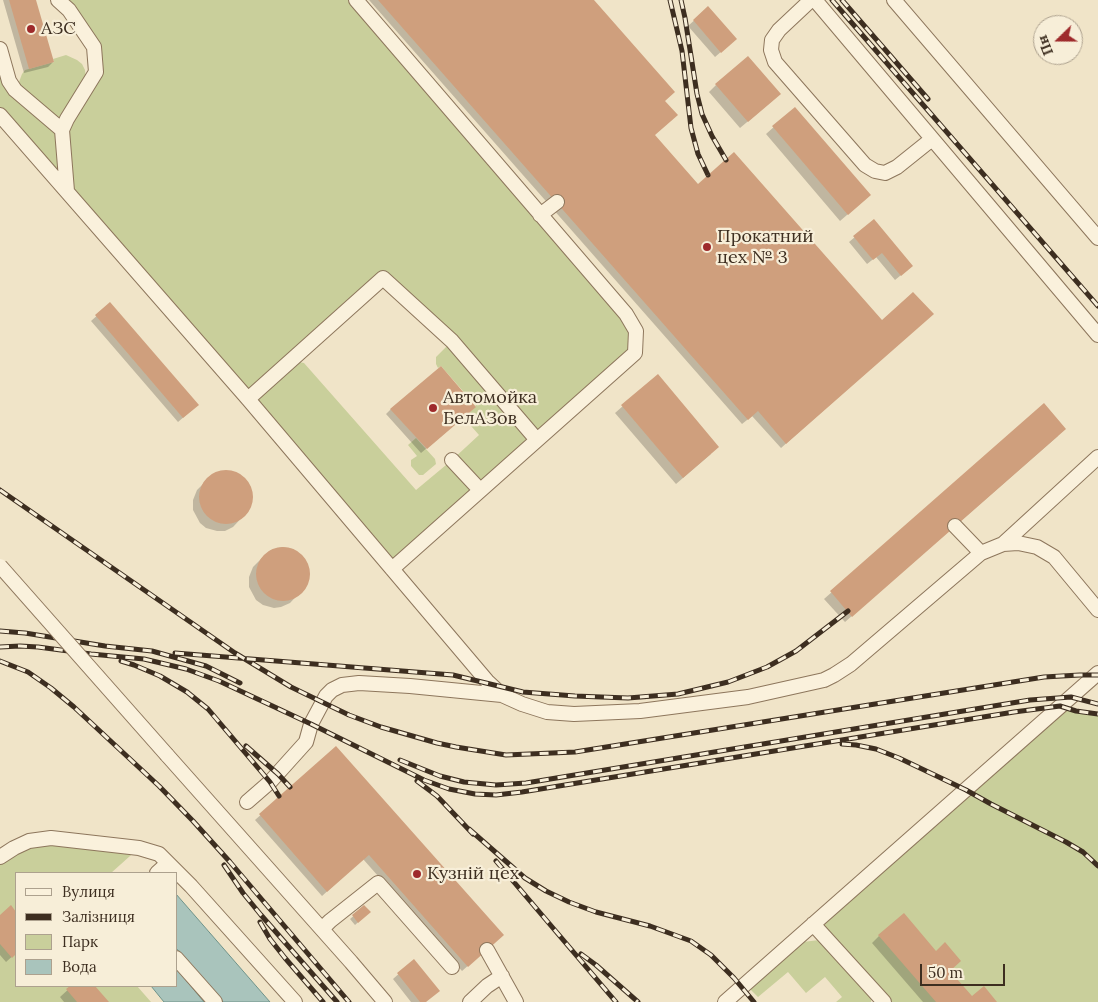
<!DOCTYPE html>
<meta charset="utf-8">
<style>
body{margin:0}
#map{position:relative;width:1098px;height:1002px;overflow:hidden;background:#f0e4c8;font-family:Lora,serif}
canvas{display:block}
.legend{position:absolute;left:15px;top:872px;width:162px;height:115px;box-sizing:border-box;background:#f7eed8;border:1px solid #ada18e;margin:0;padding:6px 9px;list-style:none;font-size:15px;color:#3d2e20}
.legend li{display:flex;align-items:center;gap:10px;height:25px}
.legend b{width:25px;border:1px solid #ada18e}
.north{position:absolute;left:1033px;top:15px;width:50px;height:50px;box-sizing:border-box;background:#f7eed8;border:1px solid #ada18e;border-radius:50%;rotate:248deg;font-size:14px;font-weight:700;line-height:20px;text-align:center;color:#3d2e20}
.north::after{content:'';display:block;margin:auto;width:18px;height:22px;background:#9e2a2b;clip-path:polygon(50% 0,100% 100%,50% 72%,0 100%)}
.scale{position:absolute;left:920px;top:964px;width:85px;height:22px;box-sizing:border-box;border:2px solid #3d2e20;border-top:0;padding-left:6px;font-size:15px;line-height:18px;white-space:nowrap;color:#3d2e20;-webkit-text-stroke:4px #f7eed8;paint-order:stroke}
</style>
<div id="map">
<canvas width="1098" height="1002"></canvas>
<ul class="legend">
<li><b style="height:6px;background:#faf1dc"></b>Вулиця</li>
<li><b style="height:6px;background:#3d2e20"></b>Залізниця</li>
<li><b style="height:14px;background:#c9cf9b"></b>Парк</li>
<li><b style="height:14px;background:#a9c4bc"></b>Вода</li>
</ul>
<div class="north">Пн</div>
<div class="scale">50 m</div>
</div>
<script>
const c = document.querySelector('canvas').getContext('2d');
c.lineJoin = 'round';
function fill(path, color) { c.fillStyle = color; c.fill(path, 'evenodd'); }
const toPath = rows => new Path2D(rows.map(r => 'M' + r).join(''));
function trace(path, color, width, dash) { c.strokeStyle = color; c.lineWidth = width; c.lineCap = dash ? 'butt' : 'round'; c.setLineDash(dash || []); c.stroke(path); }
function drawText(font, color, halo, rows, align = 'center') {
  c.font = font + ' Lora,serif'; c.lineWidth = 4.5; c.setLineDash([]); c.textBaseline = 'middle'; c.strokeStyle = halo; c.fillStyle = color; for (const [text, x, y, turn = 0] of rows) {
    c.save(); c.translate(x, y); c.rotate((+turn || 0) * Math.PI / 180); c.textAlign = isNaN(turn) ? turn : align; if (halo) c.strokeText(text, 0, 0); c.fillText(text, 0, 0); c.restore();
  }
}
fill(toPath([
 [58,0,354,0,626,314,635,353,392,569,0,115,0,49,9,81,62,130,96,72,94,47],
 [383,278,451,342,436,357,436,364,438,368,441,366,476,406,464,418,479,435,452,460,416,490,304,363,299,362],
 [66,55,77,60,82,64,85,70,86,81,65,113,60,117,56,117,22,90,19,82,22,74,25,70,54,62,53,59],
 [416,438,435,459,436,464,423,475,419,475,411,466,411,460,417,456,408,445],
 [1060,706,1076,711,1098,714,1098,1002,884,1002,813,924],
 [29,841,139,848,111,873,16,873,16,986,137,986,151,1002,0,1002,0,857],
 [819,940,872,996,871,1002,836,1002,842,997,825,977,806,993,788,972,758,997,748,987,803,942]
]), '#c9cf9b');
const water = toPath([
 [176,894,270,1002,223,1002,176,948,176,894],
 [176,968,204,1002,164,1002,151,986,176,986,176,968]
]);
fill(water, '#a9c4bc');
trace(water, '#6f938a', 1);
fill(toPath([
 [3,0,35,0,53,62,48,67,24,73],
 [369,0,593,0,663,101,654,135,698,186,882,321,927,319,781,448,752,416,742,424],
 [708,8,730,44,715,57,688,26],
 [716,85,772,101,740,128,709,92],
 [795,108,862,202,840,221,766,134],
 [874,221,906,271,895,280,876,257,867,264,849,242],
 [110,304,192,410,178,422,91,321],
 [657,376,711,454,676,484,615,413],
 [1044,405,1058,436,845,622,824,599],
 [391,409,470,412,421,453,386,414],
 [226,471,236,473,246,480,251,490,252,502,248,511,233,527,225,531,217,531,206,528,200,523,193,510,193,500,197,490,204,483,215,474],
 [282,547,293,549,302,557,308,567,308,578,305,587,290,603,281,607,274,608,263,605,256,600,249,587,249,577,253,567,261,559,271,550],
 [336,748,497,940,462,971,363,859,322,896,255,820],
 [11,907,16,913,16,953,6,962,0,955,0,916],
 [364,907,366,915,355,925,350,919],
 [879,936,949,971,972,998,996,1002,923,1002,872,943],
 [413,961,426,1002,411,1002,393,979],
 [72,986,93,986,108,1002,64,1002,60,997]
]), '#0003');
fill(toPath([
 [9,0,36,0,54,62,29,69],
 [378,0,594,0,675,92,665,101,678,115,655,135,698,184,734,152,882,320,913,292,934,314,786,444,758,411,748,420],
 [708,6,737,39,721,53,693,20],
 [748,56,781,94,748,122,715,84],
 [795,107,871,195,848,215,772,126],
 [874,219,913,266,901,276,882,253,873,260,853,236],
 [110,302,199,405,183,418,95,315],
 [441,366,476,407,427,449,390,409],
 [658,374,719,447,683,478,621,405],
 [1044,403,1066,429,852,617,830,591],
 '199 497a27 27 0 1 1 54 0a27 27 0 1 1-54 0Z',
 '256 574a27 27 0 1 1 54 0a27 27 0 1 1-54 0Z',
 [336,746,504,935,468,967,369,855,327,892,259,814],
 [11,905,16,912,16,954,12,958,0,944,0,915],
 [364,905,371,912,358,923,352,915],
 [904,913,936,951,945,942,961,961,950,971,972,996,984,986,997,1002,936,1002,878,935],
 [414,959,440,991,426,1002,420,1002,397,973],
 [70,986,95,986,109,1002,77,1002,66,989]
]), '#cf9f7d');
const minor = toPath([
 [58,0,69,10,94,47,96,72,67,119,62,130,67,191],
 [356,0,626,314,636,331,635,353,392,569],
 [811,0,779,30,772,40,771,50,775,62,865,165,875,171,885,173,897,167,932,139],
 [815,0,1098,335],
 [894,0,1098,238],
 [0,49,9,81,15,90,62,130],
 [0,115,248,399,487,681,502,695,522,704,547,712,574,714,640,711,748,697,824,680,834,675,851,664,981,553,1003,544,1018,543,1037,547,1054,557,1098,610],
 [540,215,557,202],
 [248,399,383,278,452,341,537,440],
 [452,460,480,490],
 [955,526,981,553],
 [1003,544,1098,457],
 [167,755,351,962,385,1002],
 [247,802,270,782,306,742,311,724,326,696,332,690,342,685,359,683,410,686,502,695],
 [0,857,14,848,29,841,51,838,139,848,159,854,191,886,295,1002],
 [157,873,168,863],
 [813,924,884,1002],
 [322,929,330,921,378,883,452,967],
 [487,950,516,1002],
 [176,958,215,1002],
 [470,1002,487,986,502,976],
 [725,1002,1098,673]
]);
trace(minor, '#8d765c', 16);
trace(minor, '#faf1dc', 14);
const rail = toPath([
 [670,0,682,51,691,128,698,154,708,175],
 [681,0,685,18,697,94,702,114,712,136,726,160],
 [832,0,1098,306],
 [842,0,928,99],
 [0,490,235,653,291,687,349,715,381,727,437,743,456,747,506,755,575,752,1044,677,1080,675,1098,675],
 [0,631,25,633,105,646,152,651,206,666,240,683],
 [0,647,20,646,38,647,91,654,144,659,186,669,219,681,311,724,424,780,449,789,475,794,496,795,522,792,1014,712,1060,706,1076,711,1098,714],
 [175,653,453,675,523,692,575,696,628,698,678,694,728,682,767,667,796,651,848,611],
 [0,661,28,672,51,688,74,707,159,786,193,821,230,862,349,1002],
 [121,661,134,665,160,676,187,692,208,709,270,782,279,796],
 [842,744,856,745,876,749,899,758,966,790,991,804,1066,842,1083,852,1098,866],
 [246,746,278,774,290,787],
 [400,760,440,776,464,782,496,785,526,783,1030,700,1071,697,1098,704],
 [417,781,437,796,473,834],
 [469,829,525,878,546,891,569,902,596,912,650,926,691,941,711,955,734,978,754,1002],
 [496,861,616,1002],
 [224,865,243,893,261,915,337,1002],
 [260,922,270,939,285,958,323,1002],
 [581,954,596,965,638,1002]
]);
trace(rail, '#3d2e20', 5);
trace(rail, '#f7eed8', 3, [9]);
const minorBridge = toPath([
 [0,566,167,755]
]);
trace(minorBridge, '#8d765c', 16, []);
trace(minorBridge, '#faf1dc', 14);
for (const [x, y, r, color] of [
 [31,29,5,"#9e2a2b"],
 [707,247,5,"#9e2a2b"],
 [433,408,5,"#9e2a2b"],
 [417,874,5,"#9e2a2b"]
]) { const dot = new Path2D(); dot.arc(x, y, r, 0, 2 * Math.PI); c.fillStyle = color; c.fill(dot); trace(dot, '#f7eed8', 2); }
drawText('18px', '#3d2e20', '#f7eed8', [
 ["АЗС",41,29],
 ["Прокатний",717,237],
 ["цех № 3",717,258],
 ["Автомойка",443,398],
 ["БелАЗов",443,419],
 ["Кузній цех",427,874]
], 'left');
</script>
